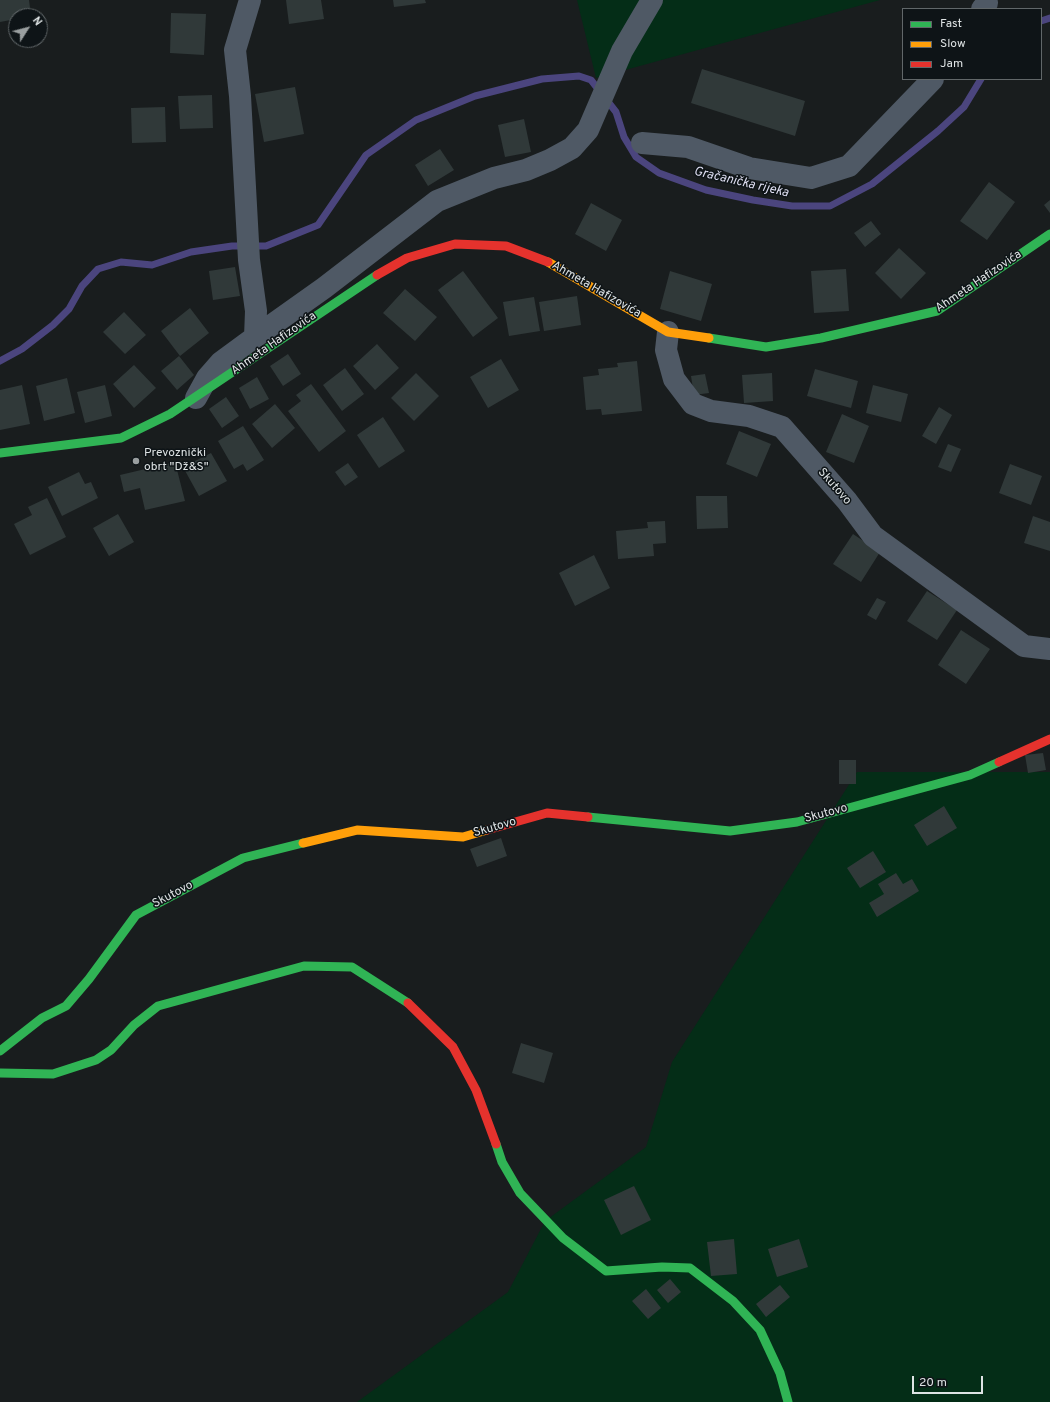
<!DOCTYPE html>
<meta charset="utf-8">
<style>
body{margin:0}
#map{position:relative;width:1050px;height:1402px;overflow:hidden;background:#191d1e;font-family:Overpass,sans-serif}
canvas{display:block}
.legend{position:absolute;left:902px;top:8px;width:140px;height:72px;box-sizing:border-box;background:#0e1417;border:1px solid #616769;margin:0;padding:5px 7px;list-style:none;font-size:12px;color:#dee3e4}
.legend li{display:flex;align-items:center;gap:8px;height:20px}
.legend b{width:20px;border:1px solid #616769}
.north{position:absolute;left:8px;top:8px;width:40px;height:40px;box-sizing:border-box;background:#0e1417;border:1px solid #616769;border-radius:50%;rotate:54deg;font-size:11px;font-weight:700;line-height:16px;text-align:center;color:#dee3e4}
.north::after{content:'';display:block;margin:auto;width:14px;height:18px;background:#999e9f;clip-path:polygon(50% 0,100% 100%,50% 72%,0 100%)}
.scale{position:absolute;left:912px;top:1376px;width:71px;height:18px;box-sizing:border-box;border:2px solid #dee3e4;border-top:0;padding-left:5px;font-size:12px;line-height:14px;white-space:nowrap;color:#dee3e4;-webkit-text-stroke:3px #0e1417;paint-order:stroke}
</style>
<div id="map">
<canvas width="1050" height="1402"></canvas>
<ul class="legend">
<li><b style="height:5px;background:#30b455"></b>Fast</li>
<li><b style="height:5px;background:#ff9f0a"></b>Slow</li>
<li><b style="height:5px;background:#e5322d"></b>Jam</li>
</ul>
<div class="north">N</div>
<div class="scale">20 m</div>
</div>
<script>
const c = document.querySelector('canvas').getContext('2d');
c.lineJoin = 'round';
function fill(path, color) { c.fillStyle = color; c.fill(path, 'evenodd'); }
const toPath = rows => new Path2D(rows.map(r => 'M' + r).join(''));
function trace(path, color, width, dash) { c.strokeStyle = color; c.lineWidth = width; c.lineCap = dash ? 'butt' : 'round'; c.setLineDash(dash || []); c.stroke(path); }
function drawText(font, color, halo, rows, align = 'center') {
  c.font = font + ' Overpass,sans-serif'; c.lineWidth = 3; c.setLineDash([]); c.textBaseline = 'middle'; c.strokeStyle = halo; c.fillStyle = color; for (const [text, x, y, turn = 0] of rows) {
    c.save(); c.translate(x, y); c.rotate((+turn || 0) * Math.PI / 180); c.textAlign = isNaN(turn) ? turn : align; if (halo) c.strokeText(text, 0, 0); c.fillText(text, 0, 0); c.restore();
  }
}
fill(toPath([
 [577,0,880,0,596,78],
 [857,772,1050,772,1050,1402,357,1402,508,1292,545,1221,646,1147,672,1062]
]), '#042d17');
trace(toPath([
 [1041,21,1050,18],
 [0,361,22,349,53,325,69,309,82,286,98,269,121,262,152,265,191,252,232,246,266,246,318,225,366,155,416,120,475,96,542,79,579,76,591,80,616,112,624,137,636,157,659,173,706,190,753,200,792,206,830,206,872,184,938,131,964,107,981,79]
]), '#4b457e', 7);
fill(toPath([
 [0,0,29,0,31,16,16,16,16,19,0,22],
 [286,0,321,0,324,19,289,24],
 [393,0,425,0,426,3,394,7],
 [171,13,206,14,204,55,170,53],
 [702,69,805,101,795,136,691,103],
 [295,87,304,134,264,142,255,94],
 [212,95,213,128,180,129,178,96],
 [165,107,166,142,132,143,131,108],
 [524,119,531,152,505,157,498,125],
 [440,149,454,170,428,186,415,165],
 [989,182,1015,202,987,240,960,221],
 [1050,200,1050,213,1044,205],
 [591,203,622,220,606,251,575,234],
 [871,221,881,234,865,247,854,233],
 [899,248,926,273,901,299,875,273],
 [235,267,240,296,213,300,209,271],
 [846,269,849,311,814,313,811,271],
 [463,271,498,318,473,337,438,290],
 [670,271,712,284,701,321,660,309],
 [405,289,437,317,415,341,383,313],
 [577,296,581,325,544,331,539,302],
 [534,297,540,331,509,336,503,302],
 [190,308,209,333,180,356,161,331],
 [124,312,146,335,125,354,103,332],
 [377,344,399,368,375,390,353,366],
 [288,354,301,374,283,386,270,366],
 [179,356,194,375,177,390,161,371],
 [501,359,519,390,488,408,470,377],
 [637,361,642,411,602,415,601,409,586,410,583,377,599,375,598,369,618,367,617,363],
 [134,365,156,388,134,408,113,384],
 [345,368,364,394,342,411,323,385],
 [815,369,858,381,851,408,807,396],
 [416,373,439,396,414,421,391,398],
 [772,373,773,401,744,403,742,375],
 [705,374,709,393,694,395,691,376],
 [257,377,269,399,250,409,239,388],
 [67,378,75,413,44,421,36,386],
 [311,384,346,431,319,452,288,411,301,401,296,395],
 [22,385,30,424,0,430,0,390],
 [105,385,112,416,85,423,77,392],
 [873,385,908,394,901,422,866,413],
 [226,397,239,416,222,428,209,409],
 [275,404,295,428,272,448,252,424],
 [939,407,952,415,936,444,922,436],
 [842,414,869,426,854,463,826,452],
 [383,417,405,451,379,468,357,435],
 [243,426,264,460,247,471,243,464,234,469,218,441],
 [739,431,771,444,757,477,726,464],
 [948,444,961,449,951,472,938,467],
 [211,453,227,481,199,496,183,467],
 [175,462,185,501,145,510,140,488,124,492,120,475],
 [348,463,358,477,345,486,335,472],
 [1010,464,1042,476,1031,505,999,493],
 [79,472,85,484,91,482,98,498,62,516,48,487],
 [696,496,727,496,728,528,697,529],
 [47,498,66,537,30,555,14,524,32,515,28,507],
 [118,514,134,542,109,556,93,528],
 [1033,516,1050,522,1050,551,1024,543],
 [665,521,666,543,653,544,654,556,618,559,616,531,648,528,647,522],
 [853,534,880,552,861,582,833,564],
 [594,555,610,588,575,606,559,573],
 [927,591,957,610,937,640,907,621],
 [877,598,886,602,876,620,867,615],
 [961,630,990,649,966,684,938,665],
 [1043,753,1046,770,1028,773,1025,755],
 [839,760,856,760,856,784,839,784],
 [944,806,957,828,927,846,914,825],
 [501,838,507,856,477,867,470,849],
 [873,851,886,872,860,888,847,868],
 [896,873,903,884,912,879,919,891,877,917,869,903,884,894,878,884],
 [521,1043,553,1053,544,1083,512,1073],
 [634,1186,651,1220,621,1235,604,1200],
 [734,1239,737,1274,711,1276,707,1242],
 [799,1239,808,1267,777,1277,768,1249],
 [670,1279,681,1292,668,1303,657,1290],
 [780,1285,790,1297,766,1317,756,1304],
 [646,1289,661,1308,648,1319,632,1301]
]), '#303939');
trace(toPath([
 [982,9,987,3],
 [642,143,688,147,749,168,811,178,849,166,933,79],
 [668,332,666,350,674,379,693,404,711,411,749,416,782,427,847,501,873,536,1024,646,1050,649],
 [255,337,324,288,437,201,494,178,526,170,550,160,572,148,588,130,622,51,652,0],
 [196,398,207,378,221,362,255,337,256,311,249,260,240,96,235,50,250,0]
]), '#4f5965', 22);
trace(toPath([
 [709,338,766,347,821,338,937,311,1050,234],
 [0,453,121,438,170,414,377,275],
 [588,817,730,831,797,822,970,775,999,762],
 [0,1051,42,1018,66,1006,89,979,136,915,243,858,303,843],
 [0,1073,53,1074,96,1060,111,1050,134,1025,158,1006,304,966,352,967,408,1003],
 [496,1144,502,1162,520,1193,563,1238,606,1271,662,1267,690,1268,733,1301,760,1330,780,1373,788,1402]
]), '#30b455', 9);
trace(toPath([
 [548,262,668,332,709,338],
 [303,843,357,830,463,837,487,830]
]), '#ff9f0a', 9);
trace(toPath([
 [377,275,407,258,455,244,506,246,548,262],
 [999,762,1050,739],
 [487,830,547,813,588,817],
 [408,1003,453,1047,476,1090,496,1144]
]), '#e5322d', 9);
for (const [x, y, r, color] of [
 [136,461,4,"#999e9f"]
]) { const dot = new Path2D(); dot.arc(x, y, r, 0, 2 * Math.PI); c.fillStyle = color; c.fill(dot); trace(dot, '#0e1417', 1.5); }
drawText('12px', '#dee3e4', '#0e1417', [
 ["Ahmeta Hafizovića",979,282,-34],
 ["Ahmeta Hafizovića",596,290,30],
 ["Ahmeta Hafizovića",274,344,-35],
 ["Skutovo",834,487,49],
 ["Skutovo",826,814,-15],
 ["Skutovo",495,828,-16],
 ["Skutovo",173,895,-28]
]);
drawText('12px', '#dee3e4', '#0e1417', [
 ["Prevoznički",144,454],
 ["obrt \"Dž&S\"",144,468]
], 'left');
drawText('italic 13px', '#dfdff2', '#0e1417', [
 ["Gračanička rijeka",741,183,13]
]);
</script>
